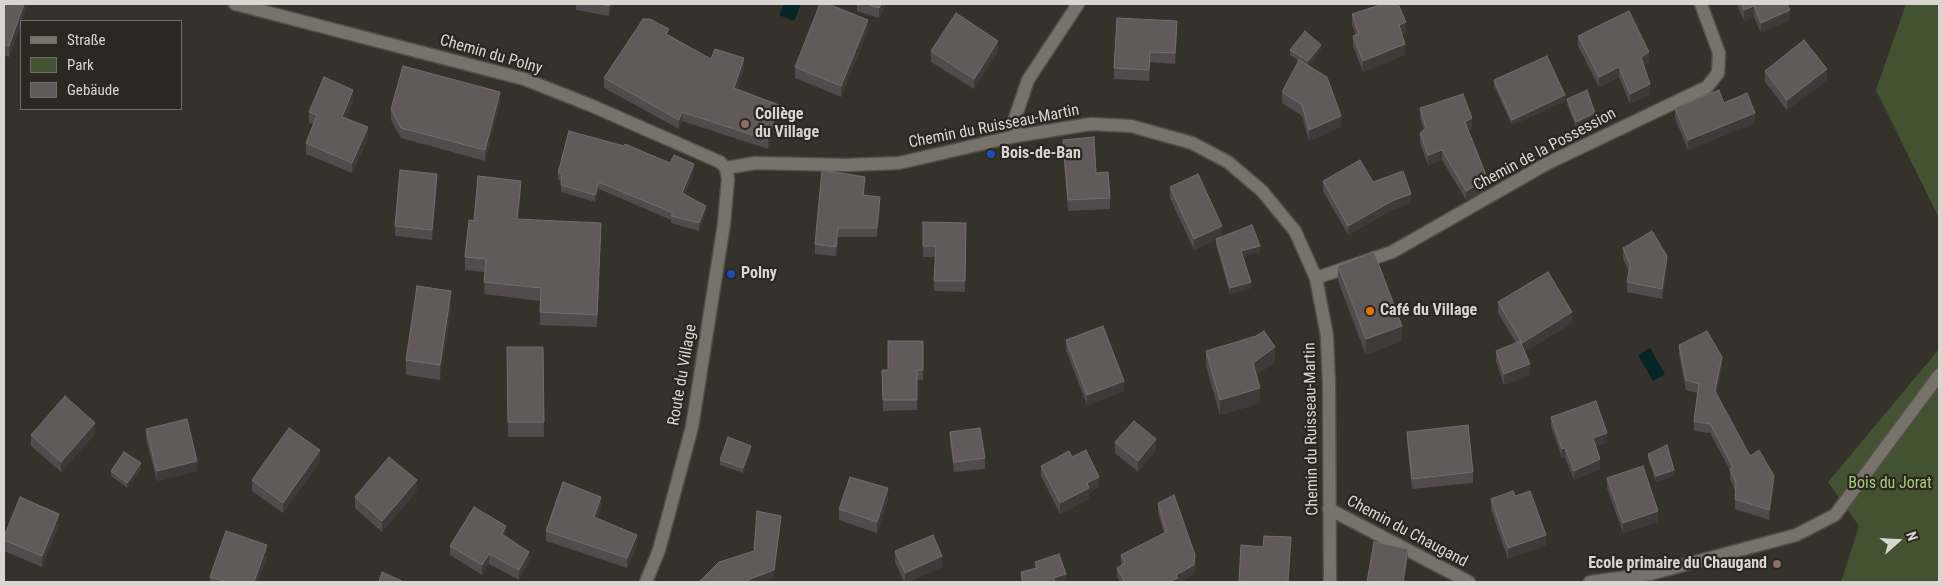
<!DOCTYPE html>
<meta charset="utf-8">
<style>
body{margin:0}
#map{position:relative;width:1943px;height:586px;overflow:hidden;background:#35312b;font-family:"Roboto Condensed",sans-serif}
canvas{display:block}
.frame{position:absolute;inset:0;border:5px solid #d9d6d2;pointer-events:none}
.legend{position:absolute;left:20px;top:20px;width:162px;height:90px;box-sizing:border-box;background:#2b2721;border:1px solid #716d68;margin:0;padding:6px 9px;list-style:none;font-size:15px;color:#d9d6d2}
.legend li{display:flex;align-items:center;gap:10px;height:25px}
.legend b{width:25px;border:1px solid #716d68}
.north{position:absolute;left:1873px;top:516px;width:50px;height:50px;-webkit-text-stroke:4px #2b2721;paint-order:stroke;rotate:71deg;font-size:14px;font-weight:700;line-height:20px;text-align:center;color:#d9d6d2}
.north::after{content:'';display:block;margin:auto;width:18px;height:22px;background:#d9d6d2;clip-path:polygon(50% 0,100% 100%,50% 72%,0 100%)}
</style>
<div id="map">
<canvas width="1943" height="586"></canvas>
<div class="frame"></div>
<ul class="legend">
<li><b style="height:6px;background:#77736b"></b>Straße</li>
<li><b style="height:14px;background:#435231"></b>Park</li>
<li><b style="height:14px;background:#61595a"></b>Gebäude</li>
</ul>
<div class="north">N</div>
</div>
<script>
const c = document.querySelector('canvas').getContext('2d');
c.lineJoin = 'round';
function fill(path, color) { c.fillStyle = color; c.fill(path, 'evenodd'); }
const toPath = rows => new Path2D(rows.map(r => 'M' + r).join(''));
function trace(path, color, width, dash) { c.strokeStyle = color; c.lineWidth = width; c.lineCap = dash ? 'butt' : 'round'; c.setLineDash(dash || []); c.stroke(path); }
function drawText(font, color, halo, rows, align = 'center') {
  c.font = font + ' "Roboto Condensed",sans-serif'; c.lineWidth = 4.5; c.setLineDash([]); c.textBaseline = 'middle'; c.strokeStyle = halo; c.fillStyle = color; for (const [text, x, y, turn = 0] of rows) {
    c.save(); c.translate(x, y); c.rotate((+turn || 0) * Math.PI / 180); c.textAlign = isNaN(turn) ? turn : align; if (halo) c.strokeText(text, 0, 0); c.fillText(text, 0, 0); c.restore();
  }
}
fill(toPath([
 [1906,4,1939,4,1939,218,1876,90],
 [1939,349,1939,582,1841,582,1859,526,1828,482]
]), '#435231');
fill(toPath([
 [784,4,801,4,794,21,779,15],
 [1650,348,1665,374,1653,381,1638,355]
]), '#062526');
const street = toPath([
 [1016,136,1015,118,1028,80,1078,4],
 [1316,278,1392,252,1548,163,1707,87,1718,73,1719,53,1701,4],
 [1329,509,1469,582],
 [646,582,659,550,692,427,724,224,728,179,726,168],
 [1590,582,1650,574,1796,535,1835,515,1939,375]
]);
const secondary = toPath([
 [235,4,524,79,590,105,720,162,726,168,755,163,846,165,899,163,1016,136,1091,124,1131,126,1192,143,1228,162,1262,191,1295,231,1316,278,1327,336,1329,385,1330,582]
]);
trace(street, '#524e48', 15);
trace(secondary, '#524e48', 15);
trace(street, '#77736b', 12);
trace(secondary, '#77736b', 12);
fill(toPath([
 [4,4,28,4,9,57,4,55],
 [576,4,612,4,609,16,576,10],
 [857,4,886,4,879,18,857,11],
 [1737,4,1787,4,1790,20,1761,33,1754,17,1744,21],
 [1352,14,1406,32,1402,34,1405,55,1363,72,1353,46,1353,36,1356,35,1352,25],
 [868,30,841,97,795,78,795,67],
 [1177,32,1175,64,1150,62,1149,81,1114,79,1114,68],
 [669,35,711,59,744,67,737,89,779,114,768,149,682,121,679,129,604,88,604,78],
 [1578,36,1649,62,1643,65,1650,94,1630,104,1619,77,1599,87,1578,46],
 [1290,50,1321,50,1309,66,1341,127,1309,141,1302,116,1282,103,1282,92,1299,61,1290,55],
 [931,51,998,51,974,89,931,62],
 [1765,71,1827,80,1787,110,1765,82],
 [1494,80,1565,101,1512,125,1494,86],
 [1567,99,1595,118,1576,127,1567,104],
 [353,100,346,118,368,138,352,173,306,154,306,143,314,124,309,123,309,112],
 [500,103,485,161,401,138,391,120,391,109],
 [1724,103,1755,123,1688,150,1675,118,1675,108],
 [1420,108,1472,128,1468,130,1486,185,1486,189,1466,200,1442,160,1428,165,1420,143,1420,133,1424,130,1420,118],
 [1063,140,1096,173,1110,198,1110,209,1068,211,1063,150],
 [670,163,694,171,685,194,706,213,699,231,671,223,671,220,599,189,595,202,561,192,561,181,558,180,558,173],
 [1323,181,1373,182,1411,203,1392,210,1348,235,1323,191],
 [437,185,432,240,395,236,395,226],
 [865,187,864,195,880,207,877,237,838,237,836,256,815,254,815,244],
 [1170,187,1222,237,1194,250,1170,198],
 [521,193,518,219,601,235,597,327,540,325,540,301,484,294,485,272,465,270,465,257,474,221],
 [923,222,966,223,965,292,934,291,935,257,923,257],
 [1216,239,1260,252,1243,256,1251,288,1230,294,1216,245],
 [1623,248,1667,267,1662,299,1627,292,1627,282,1629,272,1623,259],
 [1338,266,1402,341,1366,355,1338,281],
 [1498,302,1572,323,1524,352,1530,375,1504,385,1496,361,1496,351,1516,343,1498,313],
 [451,306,440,380,406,375,406,360],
 [1066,340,1124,391,1087,405,1066,350],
 [923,341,923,380,917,380,917,410,883,411,882,370,888,370],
 [1679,345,1722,367,1716,394,1750,456,1774,486,1769,520,1735,509,1735,491,1730,479,1730,470,1709,431,1709,433,1694,431,1694,421,1697,393,1686,390,1679,355],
 [507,347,543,347,544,437,508,437],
 [1206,351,1275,362,1256,375,1260,403,1220,415,1206,366],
 [1551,417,1607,442,1596,446,1600,469,1574,480,1565,457,1562,458,1551,426],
 [146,429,197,471,157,481,146,439],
 [950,432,985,458,985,469,954,472,950,442],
 [1407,432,1473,472,1473,483,1412,489,1407,443],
 [95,434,61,472,31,446,31,435],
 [1115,442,1156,450,1138,472,1115,453],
 [751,451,743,473,720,465,720,460],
 [1648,454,1674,476,1656,482,1648,459],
 [1072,457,1099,487,1089,492,1089,499,1060,514,1041,476,1041,466],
 [320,461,283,513,252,491,252,480],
 [141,469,127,488,111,476,111,471],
 [1607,478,1658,522,1623,533,1607,488],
 [417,491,382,532,355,508,355,497],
 [1515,496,1546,545,1508,559,1491,509,1491,499],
 [888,499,877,533,839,520,839,509],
 [1158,503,1195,565,1194,574,1180,582,1120,582,1117,577,1117,568,1121,565,1121,555,1164,533,1158,513],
 [601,506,597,519,637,545,627,568,546,541,546,531],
 [59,524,42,567,4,551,4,537],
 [506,536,506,537,529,561,519,580,489,564,482,575,450,555,450,546],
 [1241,545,1288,582,1239,582],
 [895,551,942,567,908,582,904,582,895,562],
 [267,556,258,582,210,582,210,577],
 [1035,562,1066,582,1021,582,1021,572,1035,568]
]), '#524a4c');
fill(toPath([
 [24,4,28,4,9,57,9,46],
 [610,4,612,4,609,16,609,6],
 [881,4,886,4,879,18,879,8],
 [1754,6,1754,17,1744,21,1744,10],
 [1790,10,1790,20,1761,33,1761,23],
 [868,20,868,30,841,97,841,86],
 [1406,22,1406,32,1399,36,1399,25],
 [998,41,998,51,974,89,974,79],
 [1405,44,1405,55,1363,72,1363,61],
 [1321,45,1321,50,1308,67,1308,61],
 [1649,52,1649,62,1641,66,1641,57],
 [744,58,744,67,734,97,734,88],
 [1619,67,1619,77,1599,87,1599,77],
 [1827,69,1827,80,1787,110,1787,100],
 [1650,84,1650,94,1630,104,1630,94],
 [353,90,353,100,342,127,342,117],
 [500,92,500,103,485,161,485,150],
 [1565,95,1565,101,1512,125,1512,120],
 [779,105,779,114,768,149,768,140],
 [682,112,682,121,679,129,679,120],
 [1595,113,1595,118,1576,127,1576,122],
 [1755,113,1755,123,1688,150,1688,140],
 [1341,116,1341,127,1309,141,1309,130],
 [1472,118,1472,128,1465,131,1465,122],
 [368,127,368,138,352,173,352,163],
 [1442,150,1442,160,1428,165,1428,155],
 [694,164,694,171,682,200,682,193],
 [437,174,437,185,432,240,432,230],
 [1486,175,1486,189,1466,200,1466,191],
 [865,177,865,187,863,204,863,195],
 [521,181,521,193,517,232,517,219],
 [599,182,599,189,595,202,595,195],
 [1411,194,1411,203,1392,210,1348,235,1348,226,1392,201],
 [880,197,880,207,877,237,877,228],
 [706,206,706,213,699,231,699,223],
 [601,223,601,235,597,327,597,315],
 [1222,226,1222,237,1194,250,1194,239],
 [838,228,838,237,836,256,836,247],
 [1260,246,1260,252,1241,257,1241,251],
 [1667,256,1667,267,1662,299,1662,289],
 [1251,282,1251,288,1230,294,1230,288],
 [451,291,451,306,440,380,440,365],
 [1572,312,1572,323,1522,353,1522,343],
 [1402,326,1402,341,1366,355,1366,339],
 [1275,347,1275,362,1253,378,1253,363],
 [1722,357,1722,367,1715,401,1715,391],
 [1530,364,1530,375,1504,385,1504,374],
 [1124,381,1124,391,1087,405,1087,395],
 [1260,388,1260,403,1220,415,1220,400],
 [95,423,95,434,61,472,61,462],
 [1607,433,1607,442,1593,447,1593,438],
 [1156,439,1156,450,1138,472,1138,461],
 [751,446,751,451,743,473,743,468],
 [1565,448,1565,457,1562,458,1562,449],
 [320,450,320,461,283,513,283,503],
 [1600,459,1600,469,1574,480,1574,471],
 [197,461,197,471,157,481,157,471],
 [141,463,141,469,127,488,127,483],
 [1674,470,1674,476,1656,482,1656,476],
 [1774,476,1774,486,1769,520,1769,510],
 [1099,477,1099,487,1089,492,1089,499,1060,514,1060,503,1087,483],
 [417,480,417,491,382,532,382,521],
 [888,488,888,499,877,533,877,522],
 [601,497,601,506,594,527,594,517],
 [1658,511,1658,522,1623,533,1623,523],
 [59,514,59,524,42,567,42,556],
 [781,516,781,524,774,578,763,582,747,582],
 [506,526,506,536,502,543,502,534],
 [637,535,637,545,627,568,627,558],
 [1546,535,1546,545,1508,559,1508,548],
 [267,545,267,556,258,582,254,582],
 [1408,549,1408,559,1404,582,1403,582],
 [529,552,529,561,519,580,519,570],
 [489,554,489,564,482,575,482,565],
 [1195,555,1194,574,1180,582,1169,582],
 [942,556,942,567,908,582,905,582,905,573],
 [1066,574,1066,582,1053,582,1053,578]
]), '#403939');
const building = toPath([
 [4,4,24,4,9,46,4,44,4,4],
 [599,4,610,4,609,6,599,4],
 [820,4,828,4,868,20,841,86,795,67,820,4],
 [867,4,881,4,879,8,867,4],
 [1383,4,1398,4,1406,22,1399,25,1405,44,1363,61,1353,36,1359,34,1352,14,1383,4],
 [1742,4,1787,4,1790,10,1761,23,1754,6,1744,10,1742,4],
 [1629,11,1649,52,1641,57,1650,84,1630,94,1619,67,1599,77,1578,36,1629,11],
 [956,13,998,41,974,79,931,51,956,13],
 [1117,18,1177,21,1175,53,1150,52,1149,70,1114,68,1117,18],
 [643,19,650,19,669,29,666,34,711,59,715,49,744,58,734,88,779,105,768,140,682,112,679,120,604,78,643,19],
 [1305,31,1321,45,1308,61,1290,50,1305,31],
 [1804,40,1827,69,1787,100,1765,71,1804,40],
 [1547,56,1565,95,1512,120,1494,80,1547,56],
 [1299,60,1327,77,1341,116,1309,130,1302,105,1282,92,1299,60],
 [403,66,500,92,485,150,401,128,391,109,403,66],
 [324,77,353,90,342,117,368,127,352,163,306,143,317,115,309,112,324,77],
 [1587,90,1595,113,1576,122,1567,99,1587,90],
 [1719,90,1724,103,1747,93,1755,113,1688,140,1675,108,1719,90],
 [1463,94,1472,118,1465,122,1486,175,1484,176,1486,180,1466,191,1442,150,1428,155,1420,133,1426,128,1420,108,1463,94],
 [569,131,624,146,625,144,670,163,674,155,694,164,682,193,706,206,699,223,671,216,673,213,599,182,595,195,561,185,562,174,558,173,569,131],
 [1094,137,1096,173,1108,172,1110,198,1068,200,1063,140,1094,137],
 [1360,160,1373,182,1403,171,1411,194,1392,201,1348,226,1323,181,1360,160],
 [400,170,437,174,432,230,395,226,400,170],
 [822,170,865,177,863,195,880,197,877,228,838,228,836,247,815,244,822,170],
 [1198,174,1222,226,1194,239,1170,187,1198,174],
 [478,176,521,181,517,219,601,223,597,315,540,312,541,288,484,282,486,259,465,257,469,220,474,221,478,176],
 [923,222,966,223,965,281,934,281,936,246,923,246,923,222],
 [1252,225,1260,246,1241,251,1251,282,1230,288,1216,239,1252,225],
 [1652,231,1667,256,1662,289,1627,282,1630,265,1623,248,1652,231],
 [1374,252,1402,326,1366,339,1338,266,1374,252],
 [1548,272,1572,312,1522,343,1498,302,1548,272],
 [417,286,451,291,440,365,406,360,417,286],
 [1103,326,1124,381,1087,395,1066,340,1103,326],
 [1264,331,1275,347,1253,363,1260,388,1220,400,1206,351,1256,336,1264,331],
 [1707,331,1722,357,1715,391,1750,456,1759,450,1774,476,1769,510,1735,499,1736,483,1730,469,1733,467,1709,422,1709,424,1694,421,1699,384,1686,380,1679,345,1707,331],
 [888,341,923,341,923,370,917,370,917,400,883,400,882,370,888,370,888,341],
 [1520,341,1530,364,1504,374,1496,351,1520,341],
 [507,347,543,347,544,422,508,422,507,347],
 [65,396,95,423,61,462,31,435,65,396],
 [1596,401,1607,433,1593,438,1600,459,1574,471,1565,448,1562,449,1551,417,1596,401],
 [187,419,197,461,157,471,146,429,187,419],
 [1134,421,1156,439,1138,461,1115,442,1134,421],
 [1468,425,1473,472,1412,479,1407,432,1468,425],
 [289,428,320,450,283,503,252,480,289,428],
 [980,428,985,458,954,462,950,432,980,428],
 [728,437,751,446,743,468,720,460,728,437],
 [1667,445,1674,470,1656,476,1648,454,1667,445],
 [1086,450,1099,477,1087,483,1089,488,1060,503,1041,466,1069,451,1072,457,1086,450],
 [124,452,141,463,127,483,111,471,124,452],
 [389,457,417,480,382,521,355,497,389,457],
 [1643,466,1658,511,1623,523,1607,478,1643,466],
 [850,477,888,488,877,522,839,509,850,477],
 [563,482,601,497,594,517,637,535,627,558,546,531,563,482],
 [1513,491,1515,496,1530,491,1546,535,1508,548,1491,499,1513,491],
 [1174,495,1195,555,1194,565,1176,575,1178,578,1169,582,1152,582,1151,581,1148,582,1125,582,1117,568,1125,563,1121,555,1166,532,1158,503,1174,495],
 [20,497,59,514,42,556,4,540,4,537,20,497],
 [474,507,506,526,502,534,529,552,519,570,489,554,482,565,450,546,474,507],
 [757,511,781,516,774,570,750,579,747,582,699,582,719,562,754,551,757,511],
 [226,531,267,545,254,582,227,582,210,577,226,531],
 [933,535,942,556,905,573,895,551,933,535],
 [1264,536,1291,537,1288,582,1264,582,1239,581,1241,545,1263,547,1264,536],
 [1374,542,1408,549,1403,581,1411,582,1367,582,1374,542],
 [1059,554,1066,574,1053,578,1055,582,1023,582,1021,572,1037,568,1035,562,1059,554],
 [382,572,402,581,401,582,379,582,382,572]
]);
fill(building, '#61595a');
trace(building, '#746c6d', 1);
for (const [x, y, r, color] of [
 [745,124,5,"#8d6e63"],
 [991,154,5,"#1a4fb4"],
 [731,274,5,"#1a4fb4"],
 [1370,311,5,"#e8710a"],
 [1777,564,5,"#8d6e63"]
]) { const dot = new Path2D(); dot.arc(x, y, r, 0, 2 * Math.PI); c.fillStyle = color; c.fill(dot); trace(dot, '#2b2721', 2); }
drawText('16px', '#d9d6d2', '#2b2721', [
 ["Chemin du Polny",491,55,16],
 ["Chemin du Ruisseau-Martin",994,127,-11],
 ["Chemin de la Possession",1545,150,-28],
 ["Route du Village",683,375,-80],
 ["Chemin du Ruisseau-Martin",1312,429,-91],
 ["Chemin du Chaugand",1407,532,28]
]);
drawText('bold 16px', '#d9d6d2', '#2b2721', [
 ["Collège",755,115],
 ["du Village",755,133],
 ["Bois-de-Ban",1001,154],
 ["Polny",741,274],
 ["Café du Village",1380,311],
 ["Ecole primaire du Chaugand",1767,564,"right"]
], 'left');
drawText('16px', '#a6cd78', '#2b2721', [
 ["Bois du Jorat",1890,484]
]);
</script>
